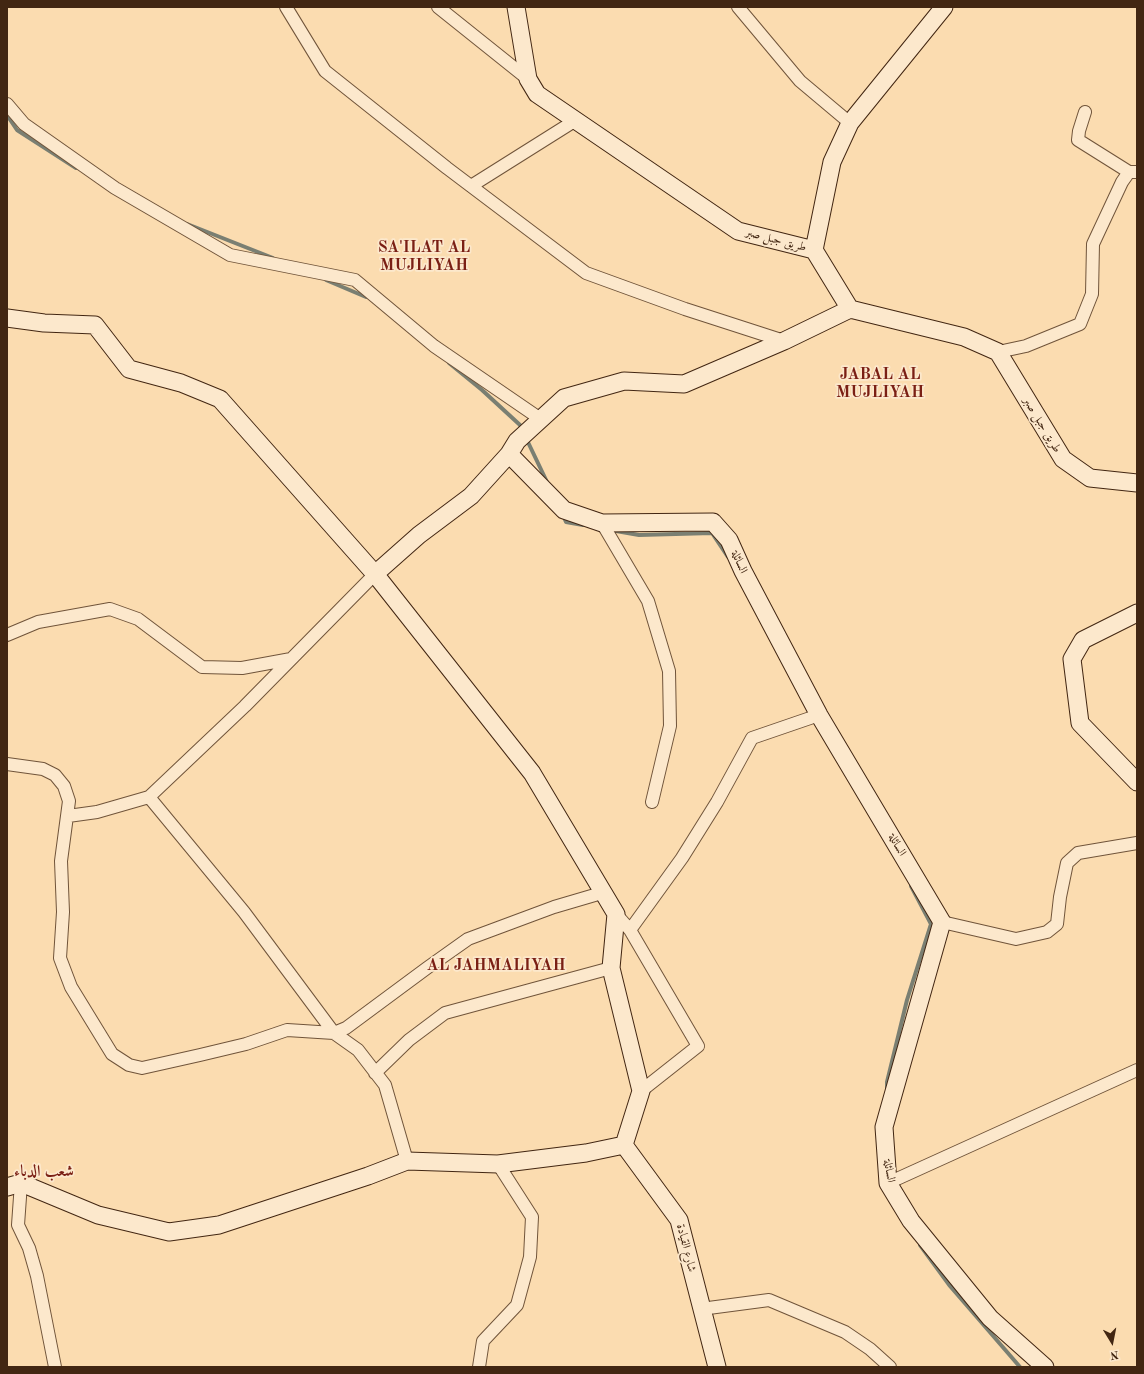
<!DOCTYPE html>
<meta charset="utf-8">
<style>
body{margin:0}
#map{position:relative;width:1144px;height:1374px;overflow:hidden;background:#fbdcb0;font-family:"Old Standard TT",serif}
canvas{display:block}
.frame{position:absolute;inset:0;border:8px solid #422612;pointer-events:none}
.north{position:absolute;left:1092px;top:1322px;width:40px;height:40px;-webkit-text-stroke:3px #fce8cc;paint-order:stroke;rotate:170deg;font-size:11px;font-weight:700;line-height:16px;text-align:center;color:#422612}
.north::after{content:'';display:block;margin:auto;width:14px;height:18px;background:#422612;clip-path:polygon(50% 0,100% 100%,50% 72%,0 100%)}
</style>
<div id="map">
<canvas width="1144" height="1374"></canvas>
<div class="frame"></div>
<div class="north">N</div>
</div>
<script>
const c = document.querySelector('canvas').getContext('2d');
c.lineJoin = 'round';
const toPath = rows => new Path2D(rows.map(r => 'M' + r).join(''));
function trace(path, color, width, dash) { c.strokeStyle = color; c.lineWidth = width; c.lineCap = dash ? 'butt' : 'round'; c.setLineDash(dash || []); c.stroke(path); }
function drawText(font, color, halo, rows, align = 'center') {
  c.font = font + ' "Old Standard TT",Amiri,serif'; c.lineWidth = 3.5; c.setLineDash([]); c.textBaseline = 'middle'; c.strokeStyle = halo; c.fillStyle = color; for (const [text, x, y, turn = 0] of rows) {
    c.save(); c.translate(x, y); c.rotate((+turn || 0) * Math.PI / 180); c.textAlign = isNaN(turn) ? turn : align; if (halo) c.strokeText(text, 0, 0); c.fillText(text, 0, 0); c.restore();
  }
}
trace(toPath([
 [7,115,17,130,76,168],
 [187,224,273,258],
 [326,280,366,297],
 [449,363,482,390,520,425,522,430],
 [526,438,547,482],
 [563,515,566,522,583,525],
 [616,531,639,535,712,533,728,557],
 [887,1088,887,1082,907,1000,931,924,911,886],
 [920,1245,950,1286,1020,1367]
]), '#7a7f72', 4);
const street = toPath([
 [286,7,325,71,447,168,586,273,685,309,784,341],
 [438,7,528,79],
 [738,7,800,81,850,123],
 [7,104,24,124,115,188,230,255,355,280,434,346,542,420],
 [1085,112,1079,131,1078,140,1129,172],
 [471,186,576,120],
 [998,352,1026,346,1080,324,1092,294,1093,244,1122,182,1129,172,1137,172],
 [602,523,648,601,669,671,670,726,652,802],
 [7,635,38,622,110,609,138,619,202,667,242,668,291,659],
 [7,764,43,769,55,775,64,786,69,801,61,861,63,912,60,958,71,987,112,1054,129,1065,142,1068,200,1055,246,1044,287,1030,334,1033,346,1028,427,968,468,939,554,907,605,892],
 [149,797,244,912,334,1033,358,1050,385,1085,407,1161],
 [68,816,97,812,149,797,245,706,375,574],
 [616,914,630,930,682,858,717,802,752,738,819,715],
 [942,922,1016,939,1047,932,1057,924,1060,897,1067,863,1078,853,1137,843],
 [630,930,698,1046,641,1091],
 [375,1073,409,1040,445,1013,611,968],
 [21,1183,18,1225,29,1248,37,1276,55,1367],
 [888,1183,1137,1070],
 [701,1309,769,1300,845,1332,870,1349,890,1367],
 [479,1367,483,1341,517,1305,530,1257,532,1217,498,1164]
]);
const secondary = toPath([
 [516,7,528,79,537,94,738,231,814,250,850,309,964,337,998,352,1063,459,1090,478,1137,483],
 [814,250,832,162,850,123,944,7],
 [7,318,44,323,95,325,129,369,181,383,220,399,375,574,532,773,616,914,611,968,641,1091,624,1145],
 [509,454,564,510,602,523,713,522,729,540,743,571,819,715,942,922,884,1127,888,1183,911,1221,990,1318,1045,1367],
 [375,574,419,535,471,496,509,454,517,441,564,398,624,381,684,384,784,341,850,309],
 [1137,613,1083,640,1072,659,1080,723,1137,782],
 [624,1145,679,1220,717,1367],
 [7,1187,21,1183,98,1215,169,1232,219,1225,368,1176,407,1161,498,1164,586,1153,624,1145]
]);
trace(street, '#70543a', 14);
trace(secondary, '#422612', 19);
trace(street, '#fce8cc', 12);
trace(secondary, '#fce8cc', 17);
drawText('12px', '#422612', '#fce8cc', [
 ["طريق جبل صبر",776,240,15],
 ["طريق جبل صبر",1042,425,59],
 ["السائلة",739,562,66],
 ["السائلة",897,845,60],
 ["السائلة",889,1171,80],
 ["شارع القيادة",686,1248,76]
]);
drawText('bold 16px', '#7a1f14', '#fce8cc', [
 ["SA'ILAT AL",424,248],
 ["MUJLIYAH",424,266],
 ["JABAL AL",880,375],
 ["MUJLIYAH",880,393],
 ["AL JAHMALIYAH",496,966],
 ["شعب الدباء",44,1172]
]);
</script>
